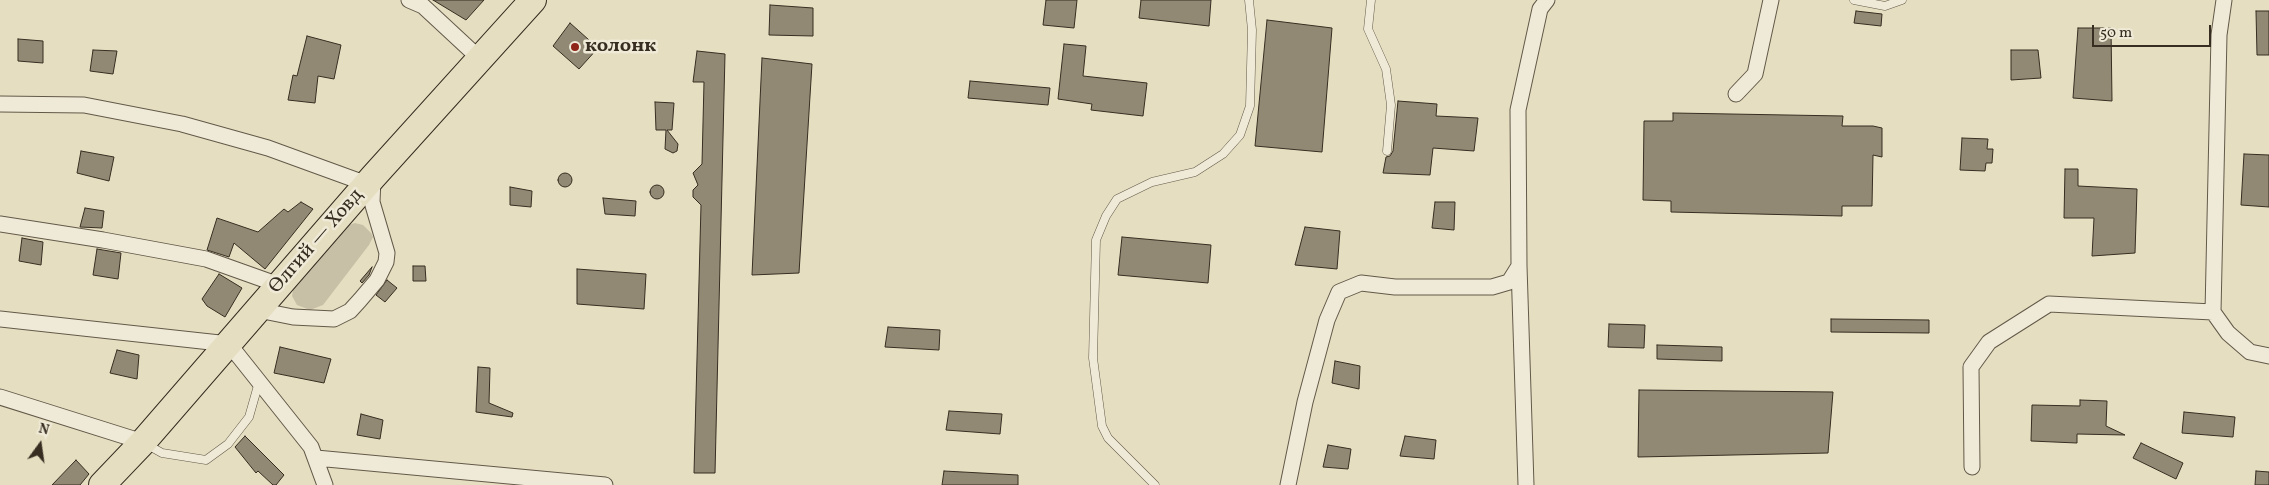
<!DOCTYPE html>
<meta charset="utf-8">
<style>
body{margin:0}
#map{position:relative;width:2269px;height:485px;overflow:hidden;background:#e6dec1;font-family:Vollkorn,serif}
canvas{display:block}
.north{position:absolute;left:15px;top:420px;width:50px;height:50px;-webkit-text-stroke:4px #efead7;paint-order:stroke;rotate:14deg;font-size:14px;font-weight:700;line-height:20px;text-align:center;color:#372d21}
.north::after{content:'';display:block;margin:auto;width:18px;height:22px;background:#372d21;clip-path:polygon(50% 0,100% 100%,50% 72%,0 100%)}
.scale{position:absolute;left:2092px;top:25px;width:119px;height:22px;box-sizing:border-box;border:2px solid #372d21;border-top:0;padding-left:6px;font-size:15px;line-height:18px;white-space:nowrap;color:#372d21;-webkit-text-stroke:4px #efead7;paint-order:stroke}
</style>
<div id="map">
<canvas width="2269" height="485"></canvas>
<div class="north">N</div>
<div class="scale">50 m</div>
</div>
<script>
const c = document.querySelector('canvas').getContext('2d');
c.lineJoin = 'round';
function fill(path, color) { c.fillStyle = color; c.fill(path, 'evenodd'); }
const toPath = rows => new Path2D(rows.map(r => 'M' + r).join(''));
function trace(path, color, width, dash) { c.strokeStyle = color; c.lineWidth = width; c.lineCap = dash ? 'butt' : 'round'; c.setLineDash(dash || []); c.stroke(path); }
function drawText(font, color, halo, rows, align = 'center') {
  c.font = font + ' Vollkorn,serif'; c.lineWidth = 5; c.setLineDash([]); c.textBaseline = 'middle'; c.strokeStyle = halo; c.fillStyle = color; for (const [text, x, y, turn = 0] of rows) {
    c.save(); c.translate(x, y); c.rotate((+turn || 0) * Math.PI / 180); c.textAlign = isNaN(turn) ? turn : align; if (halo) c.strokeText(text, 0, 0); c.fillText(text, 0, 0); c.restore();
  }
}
fill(toPath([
 [355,223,363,225,371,233,373,237,369,245,323,305,310,310,297,305,292,296,294,285,349,225]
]), '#c8c0a6');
const building = toPath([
 [433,0,484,0,466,20,433,0],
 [1046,0,1077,0,1074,28,1043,25,1046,0],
 [1141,0,1211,0,1209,26,1139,18,1141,0],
 [770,5,813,8,813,36,769,35,770,5],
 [1856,11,1882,14,1881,26,1854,23,1856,11],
 [2256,11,2269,11,2269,55,2257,55,2256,11],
 [1267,20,1332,28,1322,152,1255,146,1267,20],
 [570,23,598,48,579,69,553,46,570,23],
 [2078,28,2111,28,2112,101,2073,98,2078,28],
 [307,36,341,45,334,79,318,76,315,103,288,100,293,75,297,76,307,36],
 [18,39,43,41,43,63,18,61,18,39],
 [1064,44,1086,46,1083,76,1147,83,1143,116,1091,110,1092,104,1058,99,1064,44],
 [93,50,117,51,113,74,90,71,93,50],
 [2011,50,2038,50,2041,78,2011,80,2011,50],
 [697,51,725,54,715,473,694,473,701,205,693,197,693,190,698,185,693,173,702,164,704,82,693,82,697,51],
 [762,58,812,64,799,273,752,275,762,58],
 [970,81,1050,88,1048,105,968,98,970,81],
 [1398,101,1437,104,1436,116,1478,118,1474,151,1433,148,1430,175,1383,173,1386,157,1390,156,1393,151,1398,101],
 [655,102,674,103,672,130,667,130,678,144,677,151,673,153,665,149,666,130,656,130,655,102],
 [1673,113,1843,116,1842,126,1873,126,1882,128,1882,157,1873,155,1872,206,1842,206,1842,216,1671,212,1671,201,1643,200,1644,121,1673,121,1673,113],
 [1962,138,1988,139,1987,149,1993,149,1992,163,1986,163,1985,171,1960,170,1962,138],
 [81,151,114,157,109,181,77,173,81,151],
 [2244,154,2269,155,2269,207,2241,205,2244,154],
 [2065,169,2078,169,2078,186,2137,189,2135,253,2092,256,2094,218,2064,218,2065,169],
 '558 180a7 7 0 1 1 14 0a7 7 0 1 1-14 0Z',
 '650 192a7 7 0 1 1 14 0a7 7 0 1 1-14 0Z',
 [510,187,532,191,531,207,510,205,510,187],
 [603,198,636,201,635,216,605,214,603,198],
 [301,202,313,209,265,269,234,243,229,257,207,250,217,218,258,232,284,209,288,212,301,202],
 [1435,202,1455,202,1454,230,1432,228,1435,202],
 [85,208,104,211,102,228,80,227,85,208],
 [1305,227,1340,231,1337,269,1295,265,1305,227],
 [1122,237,1211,245,1208,283,1118,275,1122,237],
 [22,238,43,242,41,265,19,261,22,238],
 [97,249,121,253,118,279,93,275,97,249],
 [413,266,425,266,426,281,413,281,413,266],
 [372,267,369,275,362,283,360,281,372,267],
 [577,269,646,274,644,309,577,304,577,269],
 [219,274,242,288,225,317,207,306,202,299,219,274],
 [387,280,397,288,385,302,376,295,387,280],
 [1831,319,1929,320,1929,333,1831,332,1831,319],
 [1609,324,1645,325,1644,348,1608,347,1609,324],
 [888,327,940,330,939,350,885,347,888,327],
 [1657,345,1722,347,1722,361,1657,359,1657,345],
 [280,347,331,359,324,383,274,373,280,347],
 [117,350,139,355,137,379,110,373,117,350],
 [1335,361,1360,366,1359,389,1332,383,1335,361],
 [478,367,490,368,489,403,513,413,512,417,476,412,478,367],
 [1639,390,1833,392,1828,453,1638,457,1639,390],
 [2080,400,2107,401,2106,426,2125,435,2077,434,2077,443,2031,441,2032,405,2080,406,2080,400],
 [949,411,1002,414,1000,434,946,430,949,411],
 [2184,412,2235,417,2233,437,2182,433,2184,412],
 [361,414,383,420,380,439,357,435,361,414],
 [245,436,284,475,276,485,273,485,258,471,256,473,235,447,245,436],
 [1405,436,1436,440,1434,459,1400,456,1405,436],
 [2141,443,2183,463,2176,479,2133,458,2141,443],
 [1328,445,1351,449,1348,469,1323,467,1328,445],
 [76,460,89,474,80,485,52,485,76,460],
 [944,471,1018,475,1018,485,942,485,944,471],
 [2256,471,2269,472,2269,485,2255,485,2256,471]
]);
fill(building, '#928974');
trace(building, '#372d21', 1);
const lane = toPath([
 [1371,0,1368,29,1386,69,1391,105,1387,151],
 [1854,0,1885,6,1902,0],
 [146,444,162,453,206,460,228,444,249,417,259,382],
 [1155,485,1108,438,1102,426,1093,358,1096,240,1106,216,1117,199,1152,182,1195,172,1223,154,1240,135,1250,106,1252,30,1249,0]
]);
const street = toPath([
 [409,0,423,6,479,58],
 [2224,0,2219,35,2213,312,2228,333,2250,352,2269,356],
 [1736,94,1755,74,1771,0],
 [0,104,84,105,182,124,268,148,367,184],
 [0,224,103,240,206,259,279,285],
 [1519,266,1526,485],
 [258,310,293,317,334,319,350,311,360,300,377,280,386,262,387,253,372,202,373,179],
 [0,319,229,344,311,447,325,485],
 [0,397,143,442],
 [316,458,605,485],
 [1972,467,1971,367,1989,342,2049,304,2213,312],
 [1288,485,1305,402,1327,320,1339,292,1361,283,1395,287,1492,287,1509,282,1519,266,1518,110,1540,9,1547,0]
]);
const highway = toPath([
 [102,485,143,442,373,177,533,0]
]);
trace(lane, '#635949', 9);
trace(street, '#635949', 17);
trace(highway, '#372d21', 28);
trace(lane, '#efead7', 8);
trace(street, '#efead7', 15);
trace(highway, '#e6dec1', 26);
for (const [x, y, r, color] of [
 [575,47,5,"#8f2418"]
]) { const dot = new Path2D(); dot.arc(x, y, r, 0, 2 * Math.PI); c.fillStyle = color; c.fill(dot); trace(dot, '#efead7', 2); }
drawText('bold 20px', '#372d21', '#efead7', [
 ["колонк",585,47]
], 'left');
drawText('20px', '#372d21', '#efead7', [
 ["Өлгий — Ховд",317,242,-49]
]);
</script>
